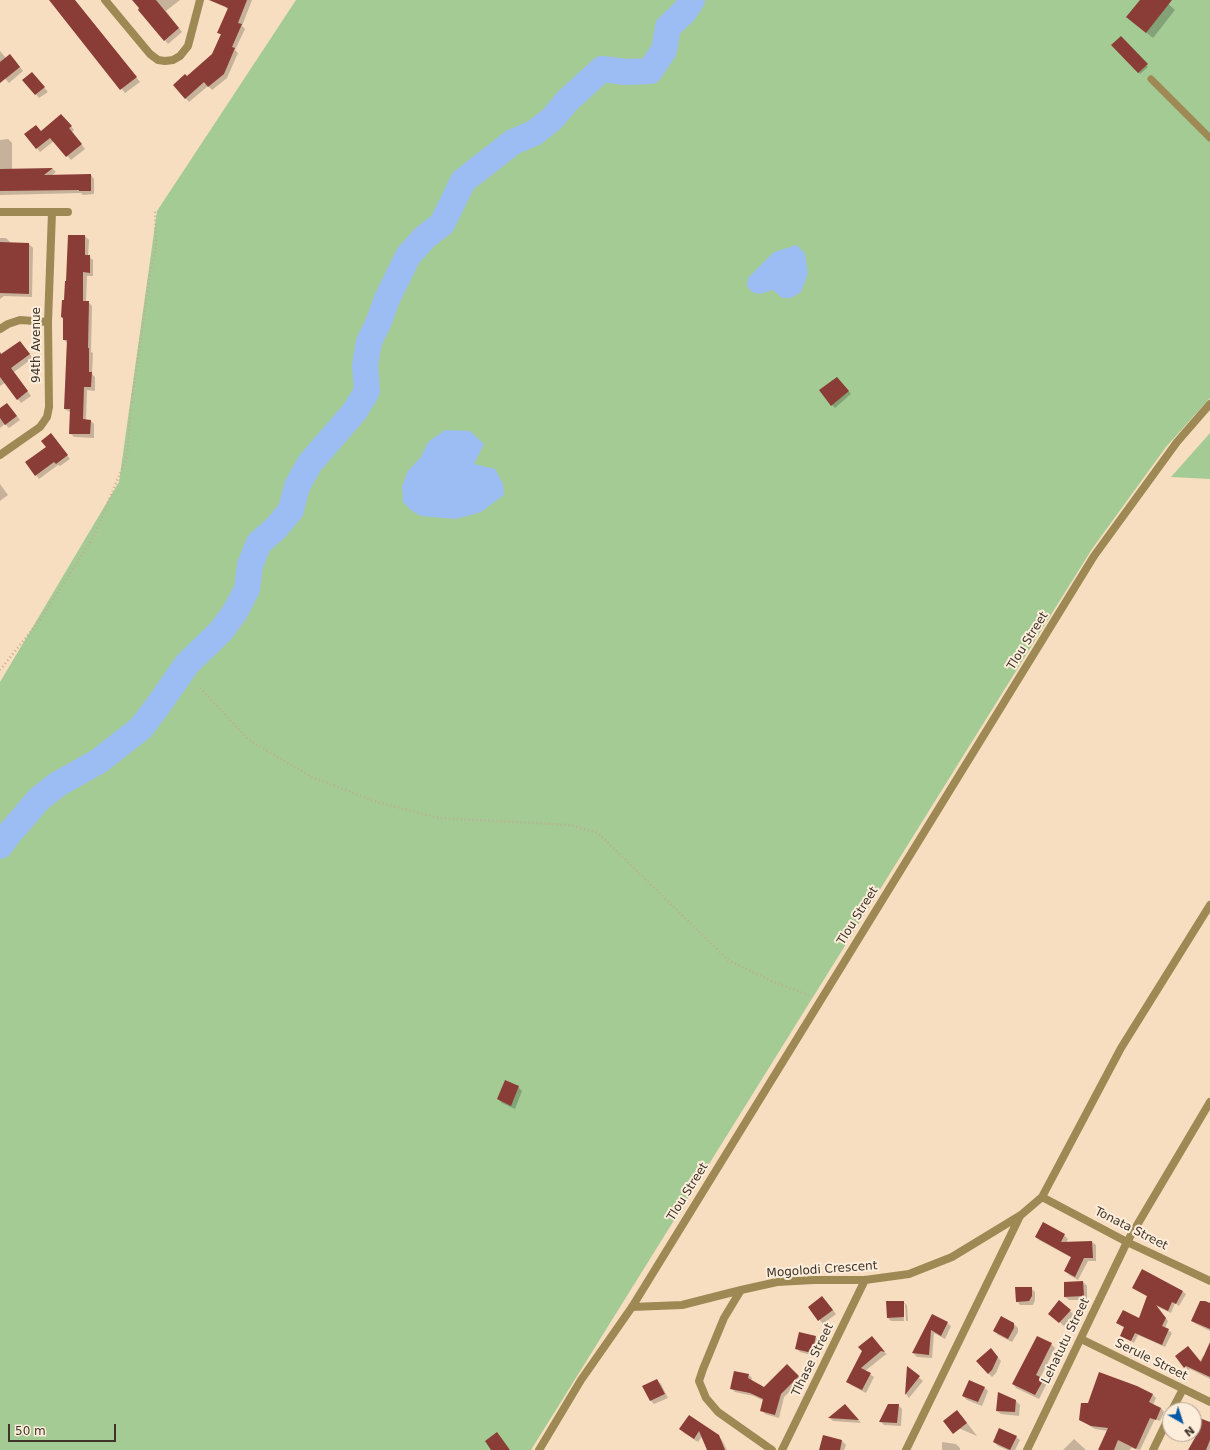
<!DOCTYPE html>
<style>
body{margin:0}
#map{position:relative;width:1210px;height:1450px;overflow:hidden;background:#f8dec1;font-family:"DejaVu Sans",sans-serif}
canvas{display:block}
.north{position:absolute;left:1162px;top:1402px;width:40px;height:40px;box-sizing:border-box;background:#fdeddb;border:1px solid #b1a394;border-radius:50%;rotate:141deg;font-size:11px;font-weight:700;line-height:16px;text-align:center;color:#3e3429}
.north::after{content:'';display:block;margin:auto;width:14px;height:18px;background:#0658a6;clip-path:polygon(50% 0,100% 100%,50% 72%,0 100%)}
.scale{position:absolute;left:8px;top:1424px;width:108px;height:18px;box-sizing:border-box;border:2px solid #3e3429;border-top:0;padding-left:5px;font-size:12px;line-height:14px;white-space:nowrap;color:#3e3429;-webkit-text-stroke:3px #fdeddb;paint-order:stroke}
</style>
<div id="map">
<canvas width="1210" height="1450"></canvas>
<div class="north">N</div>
<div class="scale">50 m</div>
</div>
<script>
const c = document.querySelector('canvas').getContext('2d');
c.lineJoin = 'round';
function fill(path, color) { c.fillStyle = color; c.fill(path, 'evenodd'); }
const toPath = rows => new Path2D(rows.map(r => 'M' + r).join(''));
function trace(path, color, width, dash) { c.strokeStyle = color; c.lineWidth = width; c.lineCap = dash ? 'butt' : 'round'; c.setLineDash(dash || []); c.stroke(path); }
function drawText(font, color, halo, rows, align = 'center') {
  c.font = font + ' "DejaVu Sans",sans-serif'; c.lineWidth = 4; c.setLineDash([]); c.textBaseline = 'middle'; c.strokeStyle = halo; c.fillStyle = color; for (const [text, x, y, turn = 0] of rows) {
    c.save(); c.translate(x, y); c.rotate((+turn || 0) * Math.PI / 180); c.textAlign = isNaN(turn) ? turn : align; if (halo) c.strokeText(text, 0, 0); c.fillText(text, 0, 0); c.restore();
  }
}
fill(toPath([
 [296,0,1210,0,1210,398,1166,447,1092,549,531,1450,0,1450,0,682,119,482,157,211],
 [1210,433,1210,479,1171,477]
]), '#a5cb95');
fill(toPath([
 [797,245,805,254,808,274,801,292,791,298,782,298,773,290,759,294,752,292,747,286,748,278,774,252],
 [445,430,470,431,484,444,474,464,495,469,503,484,504,495,481,512,456,519,421,516,412,511,403,502,402,486,408,471,421,457,428,442]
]), '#9cbdf4');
fill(toPath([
 [50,0,74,0,140,82,125,93],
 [133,0,180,0,166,11,182,32,168,44],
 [228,0,252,0,242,26,245,29,235,50,238,53,227,78,212,90,208,86,189,102,174,85,187,77,213,55,221,35,218,32,229,10,225,7],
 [1141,0,1164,0,1175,10,1153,38,1133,22],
 [1121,37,1148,67,1140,74,1113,45],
 [0,51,6,58,14,59,23,71,9,83,0,73],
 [35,77,48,92,39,98,24,80],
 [65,119,74,130,72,132,85,149,71,160,54,141,40,152,25,134,41,132],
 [8,139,12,143,12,170,53,169,56,172,51,176,91,175,94,179,94,194,83,195,81,193,0,195,0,140],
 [69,236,85,236,89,240,88,256,93,260,93,276,87,276,86,302,88,302,92,306,91,352,93,353,92,374,95,377,95,391,87,390,86,420,90,420,94,424,94,438,74,437,70,433,71,413,65,409,67,343,64,340],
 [0,238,6,238,10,242,10,244,29,244,33,248,32,297,4,296,0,299],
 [23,346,33,358,14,372,31,396,21,403,5,383,0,386,0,355],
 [840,381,851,394,835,408,832,405],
 [11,408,20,420,9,428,5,424,0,428,0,409],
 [54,438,70,459,60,466,58,465,39,479,36,475,48,448],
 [0,484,8,495,0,501],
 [518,1087,522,1091,515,1109,502,1103,498,1099],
 [1064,1235,1068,1239,1066,1243,1092,1242,1096,1245,1096,1261,1088,1261,1078,1280,1069,1275,1065,1271,1072,1258,1039,1240,1036,1237],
 [1142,1271,1183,1292,1186,1294,1179,1306,1175,1303,1171,1313,1156,1306,1168,1321,1165,1328,1172,1333,1165,1347,1138,1335,1134,1343,1121,1336,1125,1328,1120,1325,1140,1320,1148,1297,1133,1288],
 [1083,1282,1087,1286,1087,1300,1069,1300,1065,1297],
 [1031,1288,1035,1292,1035,1300,1033,1305,1020,1305,1017,1301],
 [826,1301,836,1314,823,1324,809,1307],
 [1202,1301,1210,1305,1210,1331,1196,1324,1192,1321],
 [903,1302,907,1305,908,1321,906,1321,905,1304,903,1304,904,1321,891,1321,888,1318],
 [1070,1311,1074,1315,1064,1326,1054,1317],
 [932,1315,947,1323,951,1326,945,1339,934,1333,932,1358,917,1357,913,1353],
 [1014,1324,1018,1328,1018,1332,1012,1342,998,1335,994,1331],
 [815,1337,819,1341,815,1356,800,1352,796,1348],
 [876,1341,887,1355,885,1355,865,1371,874,1377,866,1393,851,1385,848,1382],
 [1051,1344,1055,1348,1040,1378,1047,1383,1039,1399,1016,1388,1013,1384],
 [994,1353,1001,1361,996,1373,992,1377,988,1373],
 [1177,1356,1200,1361,1203,1356,1210,1360,1210,1379,1190,1369,1188,1370],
 [787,1366,802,1380,784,1397,779,1418,765,1414,762,1410,764,1401,754,1396,735,1392,731,1388,749,1375,752,1378,751,1381,764,1388],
 [908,1368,923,1381,909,1398,906,1394],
 [657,1380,661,1384,668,1398,654,1404,651,1401],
 [984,1387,988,1391,982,1406,967,1400,963,1396],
 [1136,1387,1153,1395,1156,1398,1153,1405,1161,1408,1164,1412,1160,1421,1155,1419,1140,1450,1131,1448,1130,1450,1099,1450,1108,1431,1095,1429,1080,1420,1088,1404],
 [1016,1401,1020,1405,1019,1416,1001,1414,997,1411],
 [898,1405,902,1409,901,1426,884,1425,880,1421],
 [849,1409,861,1423,833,1421,830,1418],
 [961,1415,977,1436,949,1424],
 [689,1416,718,1436,722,1440,727,1450,708,1450,702,1436,698,1442,684,1433,681,1429],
 [1194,1420,1210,1423,1210,1450,1189,1450,1196,1437,1191,1434,1194,1434],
 [824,1437,842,1441,846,1445,844,1450,820,1450],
 [1016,1437,1020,1440,1015,1450,1007,1450,998,1446,994,1442],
 [1074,1439,1086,1450,1063,1450],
 [942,1442,956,1444,960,1448,960,1450,942,1450]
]), '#0003');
trace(toPath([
 [0,846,9,834,39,799,58,784,99,761,141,728,157,707,187,664,221,631,235,612,247,589,250,565,259,543,276,528,291,510,297,486,310,463,355,411,367,391,365,365,369,342,379,321,387,299,408,256,425,237,442,224,463,181,513,142,534,133,552,119,567,101,602,69,626,72,650,71,664,50,668,27,684,12,692,0]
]), '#9cbdf4', 26);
fill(toPath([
 [49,0,75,0,137,77,120,90],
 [132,0,156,0,179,28,164,41,138,10,139,8],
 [209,0,247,0,238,23,242,24,232,47,235,48,224,74,208,87,204,82,185,99,173,85,185,74,187,76,212,54,221,34,217,33,228,8],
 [1140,0,1172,0,1146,33,1126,17],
 [1121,36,1148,64,1138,73,1111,45],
 [10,54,20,67,0,83,0,62],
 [32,72,45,87,35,95,22,80],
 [61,114,72,126,69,128,82,144,66,157,50,138,36,149,24,134,36,125,41,131],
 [53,168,44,175,91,174,91,191,79,191,79,190,0,191,0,169],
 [68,235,85,235,85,255,90,255,90,273,83,272,83,301,89,301,88,348,89,348,89,372,92,372,91,387,84,387,83,419,91,420,90,434,69,434,70,409,64,409,67,340,63,340,63,318,61,317,62,300,64,300,65,281,66,281],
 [0,242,29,243,29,294,0,293],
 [20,341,30,354,11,368,28,391,17,400,0,377,0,352,1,354],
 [837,377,849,391,831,406,819,390],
 [7,403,17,416,5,425,0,418,0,408],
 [51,433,68,455,56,464,54,462,35,476,25,462,46,447,41,441],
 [505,1080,519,1086,511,1106,497,1099],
 [1043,1222,1065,1234,1061,1242,1092,1241,1093,1258,1084,1258,1075,1277,1064,1271,1071,1257,1035,1237],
 [1142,1269,1183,1291,1176,1304,1172,1302,1168,1311,1156,1305,1166,1318,1162,1326,1169,1329,1162,1345,1135,1333,1131,1341,1120,1336,1124,1327,1116,1323,1123,1310,1139,1318,1147,1296,1132,1288],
 [1083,1281,1084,1296,1064,1297,1064,1282],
 [1015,1287,1032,1287,1032,1296,1029,1301,1016,1302],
 [822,1296,833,1310,818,1321,808,1307],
 [1059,1300,1071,1310,1059,1323,1048,1314],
 [886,1301,904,1301,904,1317,887,1318],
 [1200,1301,1205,1301,1210,1303,1210,1329,1191,1321],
 [932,1314,948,1322,941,1336,931,1330,929,1355,912,1353],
 [1001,1316,1014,1323,1014,1328,1008,1339,993,1331],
 [799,1332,816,1336,812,1353,795,1349],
 [872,1336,885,1352,881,1351,861,1368,871,1373,862,1390,846,1382,862,1351,858,1347],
 [1037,1336,1052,1343,1036,1375,1044,1379,1035,1395,1012,1384],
 [1210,1342,1210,1377,1186,1366,1184,1368,1175,1356,1188,1346,1201,1362],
 [991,1348,998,1357,992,1370,988,1374,976,1361],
 [787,1364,799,1376,781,1394,775,1415,760,1411,763,1399,750,1393,730,1389,734,1371,749,1374,748,1378,764,1387],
 [907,1366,920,1376,905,1395],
 [1099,1372,1137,1386,1153,1394,1149,1402,1161,1408,1156,1420,1150,1418,1136,1449,1118,1440,1114,1450,1098,1450,1108,1428,1091,1426,1079,1420,1081,1403,1088,1403],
 [657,1379,665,1394,650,1401,642,1386],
 [969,1380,985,1387,978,1402,962,1396],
 [998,1392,1016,1400,1015,1412,996,1411],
 [845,1404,859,1420,828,1418],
 [888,1404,899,1404,897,1423,879,1422],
 [957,1410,967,1423,953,1434,943,1421],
 [689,1415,719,1435,725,1450,707,1450,699,1431,694,1439,679,1429],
 [1194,1416,1210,1422,1210,1440,1206,1450,1188,1450,1196,1436,1194,1435],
 [999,1428,1017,1436,1010,1450,993,1442],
 [497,1432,510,1450,491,1450,485,1441],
 [823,1435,842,1440,840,1450,819,1450]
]), '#8a3d36');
trace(toPath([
 [0,670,40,620,93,538,127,457,130,414,150,273,156,248,155,210],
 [200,688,249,740,312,777,377,802,438,818,570,825,598,833,728,960,771,981,811,996]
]), '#c0ab93', 2.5, [1, 3]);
trace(toPath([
 [1151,79,1210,138]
]), '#9e8955', 7);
trace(toPath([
 [105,0,150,54,158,60,165,61,173,60,180,56,188,46,200,0],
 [0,212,68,212],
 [0,329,8,324,20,320,48,322],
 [0,455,40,427,47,417,49,407,48,322,52,212],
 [1042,1197,1127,1242,1210,1281],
 [632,1307,682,1305,741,1290],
 [1081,1339,1210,1402],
 [1172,1410,1183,1389],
 [539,1450,581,1380,632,1307,1094,556,1177,442,1210,404],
 [772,1450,718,1412,706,1398,699,1381,703,1369,724,1318,741,1290,777,1282,814,1280,865,1280,909,1274,952,1257,1021,1215,1042,1197,1121,1048,1210,905],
 [782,1450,865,1280],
 [906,1450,1020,1216],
 [1027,1450,1127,1242,1210,1102],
 [1153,1450,1170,1415]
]), '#9e8955', 8);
drawText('12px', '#3e3429', '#fdeddb', [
 ["94th Avenue",37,345,-90],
 ["Tlou Street",1028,641,-58],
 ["Tlou Street",858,916,-58],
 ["Tlou Street",688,1192,-58],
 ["Tonata Street",1131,1229,27],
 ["Mogolodi Crescent",822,1270,-4],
 ["Lehatutu Street",1066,1341,-64],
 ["Tlhase Street",813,1360,-64],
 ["Serule Street",1151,1360,26]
]);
</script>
